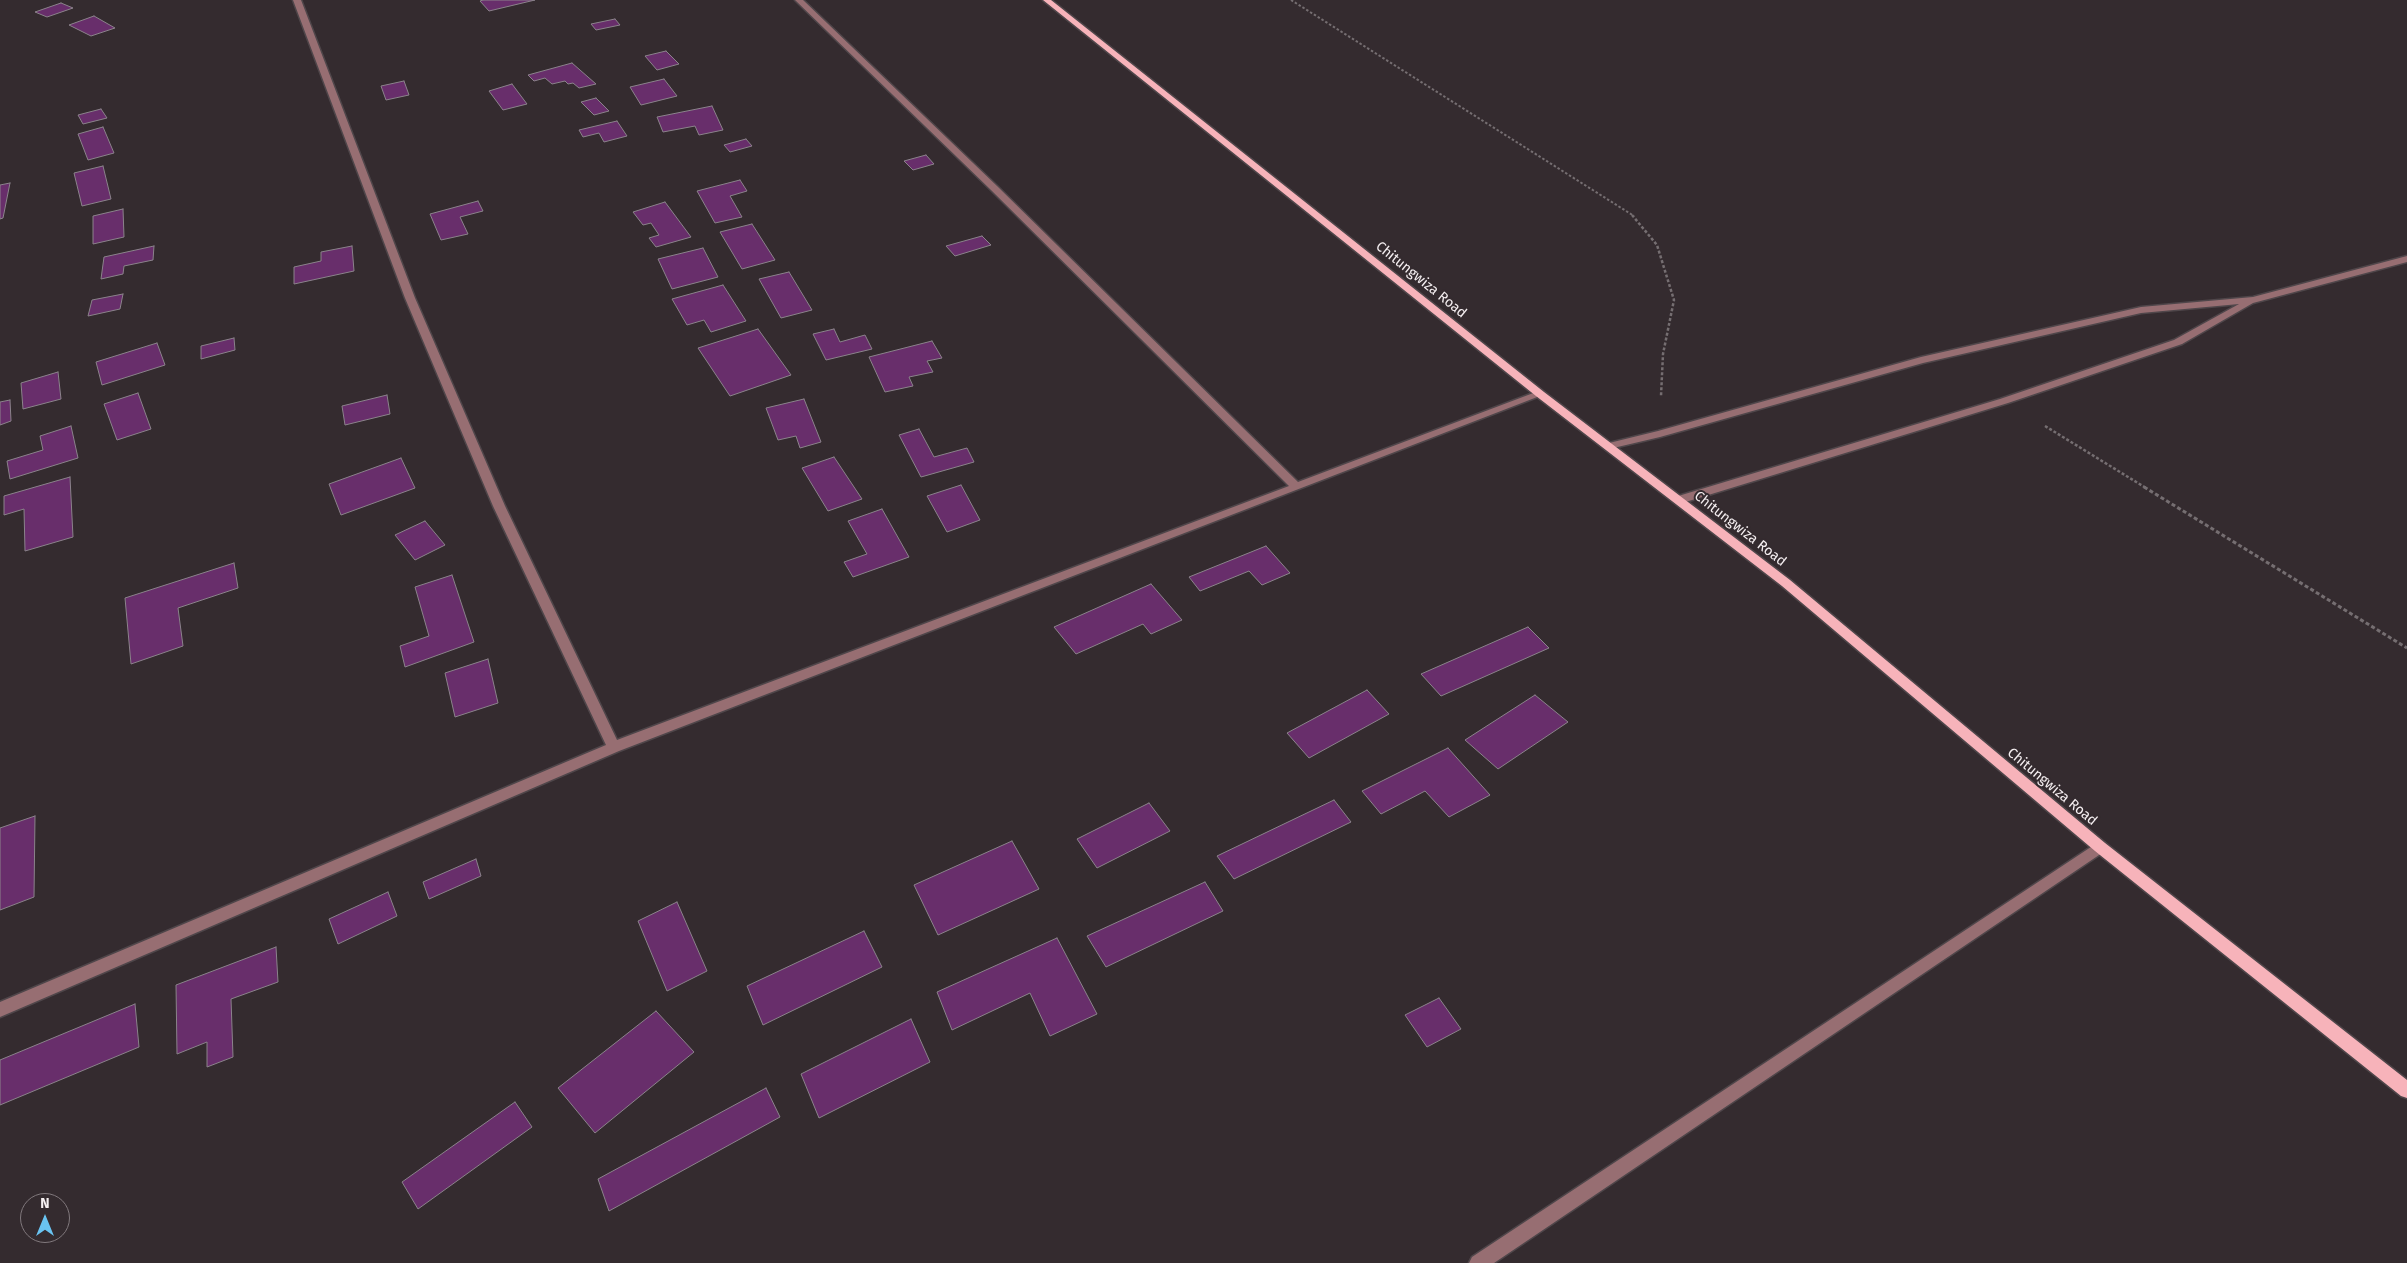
<!DOCTYPE html>
<style>
body{margin:0}
#map{position:relative;width:2407px;height:1263px;overflow:hidden;background:#342b2f;font-family:"Fira Sans",sans-serif}
canvas{display:block}
.north{position:absolute;left:20px;top:1193px;width:50px;height:50px;box-sizing:border-box;background:#342b2f;border:1px solid #81797d;border-radius:50%;rotate:0deg;font-size:14px;font-weight:700;line-height:20px;text-align:center;color:#f5eff1}
.north::after{content:'';display:block;margin:auto;width:18px;height:22px;background:#69c3f1;clip-path:polygon(50% 0,100% 100%,50% 72%,0 100%)}
</style>
<div id="map">
<canvas width="2407" height="1263"></canvas>
<div class="north">N</div>
</div>
<script>
const c = document.querySelector('canvas').getContext('2d');
c.lineJoin = 'round';
function fill(path, color) { c.fillStyle = color; c.fill(path, 'evenodd'); }
const toPath = rows => new Path2D(rows.map(r => 'M' + r).join(''));
function trace(path, color, width, dash) { c.strokeStyle = color; c.lineWidth = width; c.lineCap = dash ? 'butt' : 'round'; c.setLineDash(dash || []); c.stroke(path); }
function drawText(font, color, halo, rows, align = 'center') {
  c.font = font + ' "Fira Sans",sans-serif'; c.lineWidth = 4; c.setLineDash([]); c.textBaseline = 'middle'; c.strokeStyle = halo; c.fillStyle = color; for (const [text, x, y, turn = 0] of rows) {
    c.save(); c.translate(x, y); c.rotate((+turn || 0) * Math.PI / 180); c.textAlign = isNaN(turn) ? turn : align; if (halo) c.strokeText(text, 0, 0); c.fillText(text, 0, 0); c.restore();
  }
}
const building = toPath([
 [483,0,535,0,489,11,480,1,483,0],
 [61,3,73,8,47,17,35,12,61,3],
 [94,16,115,28,91,36,69,25,94,16],
 [615,19,620,25,596,30,591,24,615,19],
 [666,51,679,64,657,70,645,56,666,51],
 [572,63,596,84,579,88,573,83,568,84,565,81,552,84,545,78,534,81,528,75,572,63],
 [664,79,677,96,641,105,630,87,664,79],
 [404,81,409,95,386,100,381,86,404,81],
 [512,84,527,104,503,110,489,91,512,84],
 [596,98,609,111,594,115,581,102,596,98],
 [712,106,723,130,699,135,695,126,663,132,657,117,712,106],
 [101,109,107,118,83,124,78,115,101,109],
 [617,121,627,136,604,142,599,133,583,137,579,130,617,121],
 [103,127,114,153,88,160,78,134,103,127],
 [746,139,752,146,730,152,724,145,746,139],
 [926,155,934,164,913,170,904,161,926,155],
 [103,166,111,199,82,206,74,173,103,166],
 [740,180,747,191,730,196,742,217,715,223,697,191,740,180],
 [10,183,3,218,0,219,0,185,10,183],
 [478,201,483,211,460,217,468,234,441,240,430,214,478,201],
 [665,202,691,237,656,247,649,238,659,235,651,223,643,225,633,212,665,202],
 [123,209,124,237,93,244,93,216,123,209],
 [752,224,775,260,742,269,720,232,752,224],
 [982,236,991,245,955,256,946,246,982,236],
 [154,246,153,260,124,266,123,274,101,279,104,257,154,246],
 [352,246,354,271,294,284,294,267,321,261,321,252,352,246],
 [703,248,718,277,672,289,658,259,703,248],
 [789,272,812,310,781,318,759,279,789,272],
 [723,285,746,321,711,332,704,320,687,325,672,299,723,285],
 [123,294,120,309,88,316,92,300,123,294],
 [758,329,791,375,730,396,698,348,758,329],
 [834,329,840,342,865,335,872,349,826,360,813,334,834,329],
 [234,338,235,350,201,359,201,346,234,338],
 [932,341,942,358,927,361,933,372,909,377,913,386,885,392,869,357,932,341],
 [157,343,165,365,102,385,96,362,157,343],
 [58,372,61,399,23,409,21,383,58,372],
 [138,393,151,429,117,440,104,404,138,393],
 [387,395,390,414,345,425,342,406,387,395],
 [804,399,821,442,800,448,796,436,778,440,766,408,804,399],
 [10,400,11,421,0,425,0,402,10,400],
 [71,426,78,458,10,479,7,461,43,450,40,436,71,426],
 [919,429,934,457,967,448,974,462,921,477,899,435,919,429],
 [834,457,862,499,828,511,802,468,834,457],
 [401,458,415,488,341,515,329,484,401,458],
 [70,477,73,537,25,551,24,509,4,515,4,496,70,477],
 [961,485,980,520,947,532,927,496,961,485],
 [882,509,909,557,853,577,844,562,867,554,848,521,882,509],
 [425,521,445,545,415,560,395,535,425,521],
 [1266,546,1290,573,1262,585,1249,571,1200,591,1189,577,1266,546],
 [234,563,238,588,178,608,183,646,131,664,125,598,234,563],
 [452,575,474,642,405,667,400,646,429,636,415,587,452,575],
 [1151,584,1182,620,1151,634,1143,624,1076,654,1054,627,1151,584],
 [1528,627,1549,648,1441,696,1421,674,1528,627],
 [488,659,498,703,455,717,445,673,488,659],
 [1367,690,1389,714,1309,758,1287,733,1367,690],
 [1535,695,1568,722,1498,769,1465,740,1535,695],
 [1448,748,1490,795,1449,817,1425,791,1381,814,1362,791,1448,748],
 [1334,800,1351,822,1234,879,1217,856,1334,800],
 [1149,803,1170,831,1097,868,1077,839,1149,803],
 [35,816,34,897,0,910,0,828,35,816],
 [1012,841,1039,889,938,935,914,885,1012,841],
 [476,859,481,876,429,899,423,882,476,859],
 [1205,882,1223,911,1106,967,1087,936,1205,882],
 [388,892,397,916,338,944,329,919,388,892],
 [677,902,707,971,667,991,638,921,677,902],
 [864,931,882,967,763,1025,747,986,864,931],
 [1057,938,1097,1014,1050,1036,1030,993,952,1030,937,992,1057,938],
 [276,947,278,982,231,999,233,1057,207,1067,207,1042,177,1054,176,985,276,947],
 [1439,998,1461,1029,1427,1047,1405,1015,1439,998],
 [135,1004,139,1047,0,1105,0,1060,135,1004],
 [656,1011,694,1052,595,1133,558,1088,656,1011],
 [911,1019,930,1062,819,1118,801,1074,911,1019],
 [766,1088,780,1117,609,1211,598,1179,766,1088],
 [515,1102,532,1127,418,1209,402,1182,515,1102]
]);
fill(building, '#682e6b');
trace(building, '#8b838b', 1);
const minor = toPath([
 [293,0,301,0,415,298,505,506,617,740,1289,486,991,190,795,0,803,0,997,186,1298,482,1536,392,1540,391,1545,394,619,751,0,1017,0,1002,606,745,493,506,405,298,293,0],
 [2407,256,2407,262,2253,303,2182,344,2008,403,1679,504,1673,500,1675,497,2000,399,2174,340,2239,304,2141,313,1923,363,1660,437,1609,449,1604,446,1605,444,1658,431,1921,357,2141,307,2253,297,2407,256],
 [2100,841,2105,843,2107,847,2105,851,1494,1263,1469,1263,1472,1257,2100,841]
]);
const major = toPath([
 [1043,0,1051,0,1544,392,1790,580,2105,843,2407,1080,2407,1098,2401,1096,2095,851,1782,586,1536,396,1043,0]
]);
trace(minor, '#4f464a', 3);
trace(major, '#4f464a', 3);
trace(toPath([
 [1291,0,1634,216]
]), '#756e71', 2, [2.5, 2]);
trace(toPath([
 [1632,215,1657,245,1674,300,1663,354,1661,396],
 [2045,426,2146,488]
]), '#756e71', 2.5, [3, 2]);
trace(toPath([
 [2144,487,2407,648]
]), '#756e71', 3, [4, 2.5]);
fill(minor, '#976e72');
fill(major, '#f7b3ba');
drawText('14px', '#f5eff1', '#342b2f', [
 ["Chitungwiza Road",1421,280,39],
 ["Chitungwiza Road",1740,529,38],
 ["Chitungwiza Road",2052,787,40]
]);
</script>
